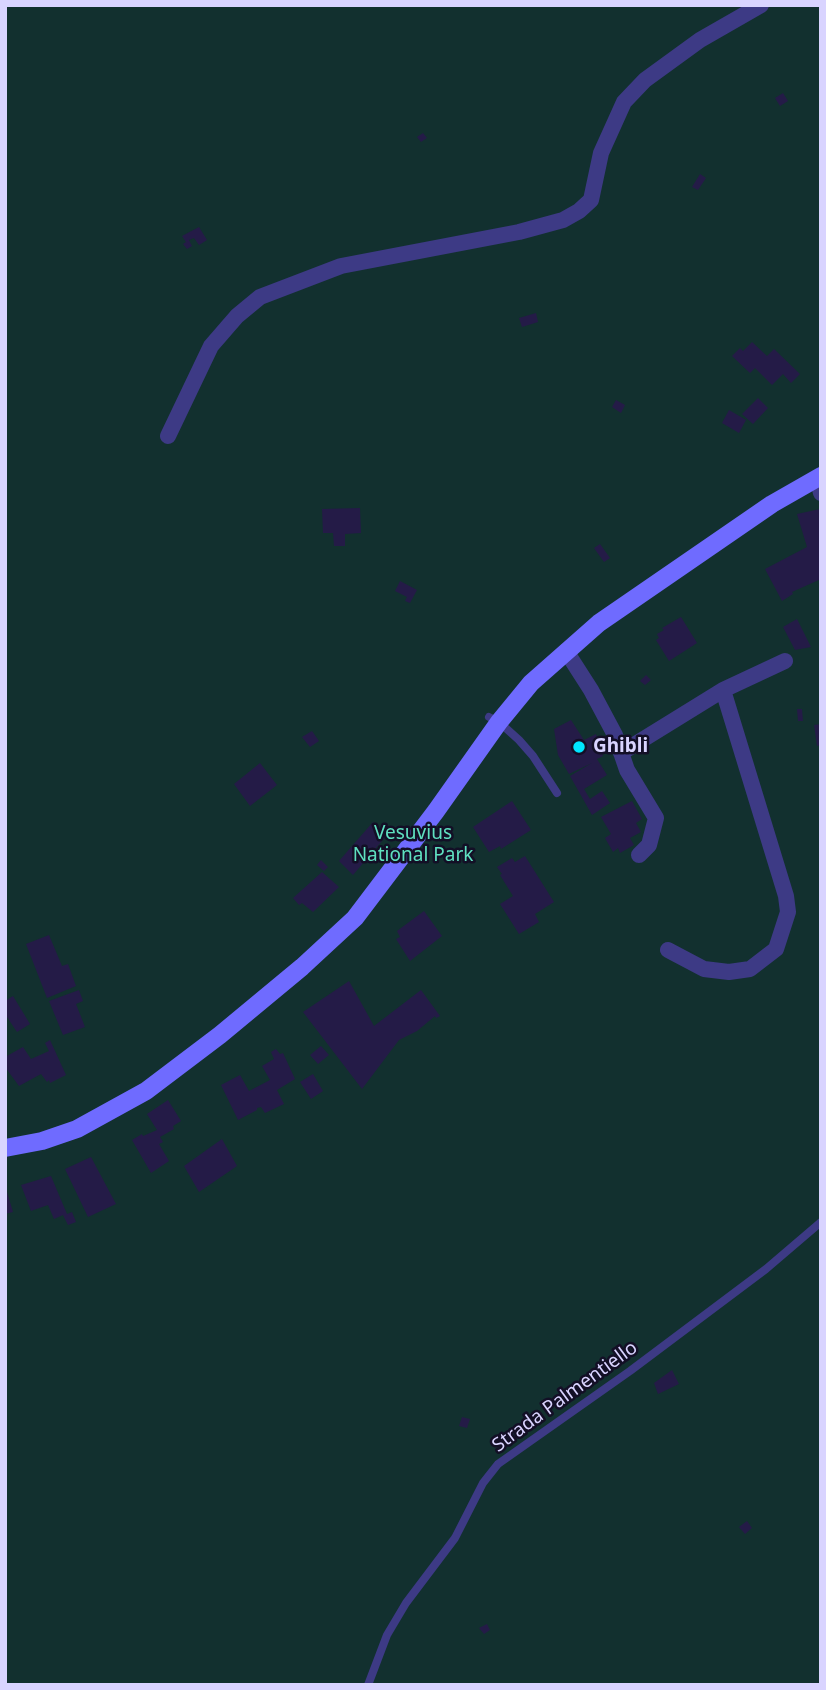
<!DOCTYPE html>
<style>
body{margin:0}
#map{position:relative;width:826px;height:1690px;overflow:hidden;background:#130f26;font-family:"Noto Sans",sans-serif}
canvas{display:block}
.frame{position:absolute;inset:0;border:7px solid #d9d4ff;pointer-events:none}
</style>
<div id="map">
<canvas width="826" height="1690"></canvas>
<div class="frame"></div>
</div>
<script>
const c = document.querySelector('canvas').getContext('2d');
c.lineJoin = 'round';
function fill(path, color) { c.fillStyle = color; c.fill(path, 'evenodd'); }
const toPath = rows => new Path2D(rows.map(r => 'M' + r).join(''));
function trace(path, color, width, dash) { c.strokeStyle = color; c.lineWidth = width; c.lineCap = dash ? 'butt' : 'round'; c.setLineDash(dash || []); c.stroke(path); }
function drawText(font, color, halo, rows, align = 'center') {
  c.font = font + ' "Noto Sans",sans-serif'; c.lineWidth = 5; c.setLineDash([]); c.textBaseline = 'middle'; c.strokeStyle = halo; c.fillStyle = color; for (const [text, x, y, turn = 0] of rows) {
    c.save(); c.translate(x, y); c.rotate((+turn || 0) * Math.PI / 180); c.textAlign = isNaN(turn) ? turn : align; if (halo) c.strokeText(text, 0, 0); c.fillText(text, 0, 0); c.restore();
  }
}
fill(toPath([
 [5,5,821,5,821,1685,5,1685]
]), '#12302f');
fill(toPath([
 [783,93,788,101,780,106,775,98],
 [423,133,427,138,421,142,417,137],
 [700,174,706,178,698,190,692,187],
 [199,227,207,240,199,245,194,238,189,240,192,246,187,249,183,244,186,242,182,236],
 [536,313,538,322,522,327,519,318],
 [752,342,767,356,774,349,800,374,791,383,783,374,772,385,755,368,750,373,732,356,740,348,743,351],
 [758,398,768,408,753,424,742,414],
 [616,400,625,405,621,413,612,407],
 [729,410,746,420,739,433,722,423],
 [360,508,361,533,345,534,345,546,334,546,333,533,323,533,322,509],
 [820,509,821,579,792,592,793,594,782,601,765,569,807,547,797,514],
 [600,544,610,558,604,562,594,548],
 [400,581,417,590,410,603,405,601,407,597,395,591],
 [681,617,697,643,669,661,656,640,659,638,657,634,664,630,662,628],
 [797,619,811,647,795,650,783,627],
 [646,675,651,680,645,685,640,681],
 [797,709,802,709,803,721,798,721],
 [571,720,584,740,596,734,603,756,597,759,607,775,584,789,590,799,602,791,610,803,592,815,570,776,592,763,569,774,558,755,554,729],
 [821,724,821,745,817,746,814,725],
 [312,731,319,741,310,747,302,737],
 [260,763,277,785,250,806,234,784],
 [512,801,531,830,501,849,500,846,489,852,473,827],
 [632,801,642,819,636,823,641,832,630,838,634,845,620,853,618,848,613,852,605,838,611,834,601,817],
 [373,822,387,835,353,875,339,861],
 [525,856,554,902,535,914,539,922,519,934,500,904,513,896,500,875,502,874,497,867,512,858,515,862],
 [321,860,328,867,324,871,317,865],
 [322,872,339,887,313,912,302,903,299,905,293,898],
 [424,911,442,936,410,961,396,939,400,937,397,931],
 [49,935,62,966,68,964,76,986,47,998,26,944],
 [349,981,374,1026,421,990,440,1016,436,1018,435,1016,417,1031,399,1040,362,1089,303,1012],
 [79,990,83,1001,76,1004,85,1027,63,1035,49,1001],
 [13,996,30,1024,17,1032,5,1014,5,1001],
 [50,1040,66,1075,50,1083,49,1080,47,1082,41,1074,19,1086,5,1067,5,1057,23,1047,31,1059,49,1051,45,1043],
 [321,1046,329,1055,318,1064,310,1055],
 [276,1049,280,1054,283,1053,295,1079,277,1090,284,1104,265,1113,261,1107,257,1108,257,1110,238,1120,221,1085,240,1075,249,1091,270,1080,262,1066,274,1059,271,1052],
 [313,1074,323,1091,311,1099,300,1082],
 [168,1100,181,1121,173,1126,174,1129,160,1137,163,1142,159,1144,169,1161,151,1173,132,1140,142,1134,143,1136,157,1130,147,1114],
 [222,1139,237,1166,199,1192,184,1166],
 [91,1157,116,1204,88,1217,65,1169],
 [51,1176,67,1214,72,1212,76,1222,68,1225,63,1215,54,1219,48,1205,31,1211,21,1185],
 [5,1185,13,1212,5,1214],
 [672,1370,679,1384,658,1394,654,1383],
 [462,1417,470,1419,467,1428,459,1426],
 [747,1521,752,1528,745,1534,739,1527],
 [487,1624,490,1630,484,1634,479,1628]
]), '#241b47');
trace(toPath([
 [489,717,499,722,519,740,533,756,557,793],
 [368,1685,387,1635,406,1603,455,1538,483,1483,498,1464,630,1371,766,1269,821,1222]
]), '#3d3a85', 8);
trace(toPath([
 [168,436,211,346,237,316,260,297,341,266,519,232,563,220,579,211,591,200,601,153,624,102,645,80,700,40,761,5],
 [817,478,821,493],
 [566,651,591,690,615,735,627,770,656,818,649,845,639,855],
 [621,753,723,690,785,661],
 [668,950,704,969,729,972,750,969,776,949,788,912,786,896,723,690]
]), '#3d3a85', 16);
trace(toPath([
 [5,1148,42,1141,77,1129,146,1091,220,1035,302,967,355,918,436,811,499,722,531,683,599,623,772,504,821,476]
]), '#6f6bff', 18);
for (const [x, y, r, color] of [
 [579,747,7,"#00e5ff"]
]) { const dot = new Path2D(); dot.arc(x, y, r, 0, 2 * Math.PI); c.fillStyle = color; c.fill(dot); trace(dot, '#130f26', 2.5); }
drawText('bold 19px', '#d9d4ff', '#130f26', [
 ["Ghibli",593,747]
], 'left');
drawText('19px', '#5fe0c0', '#130f26', [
 ["Vesuvius",413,834],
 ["National Park",413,856]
]);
drawText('19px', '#d9d4ff', '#130f26', [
 ["Strada Palmentiello",565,1397,-36]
]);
</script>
